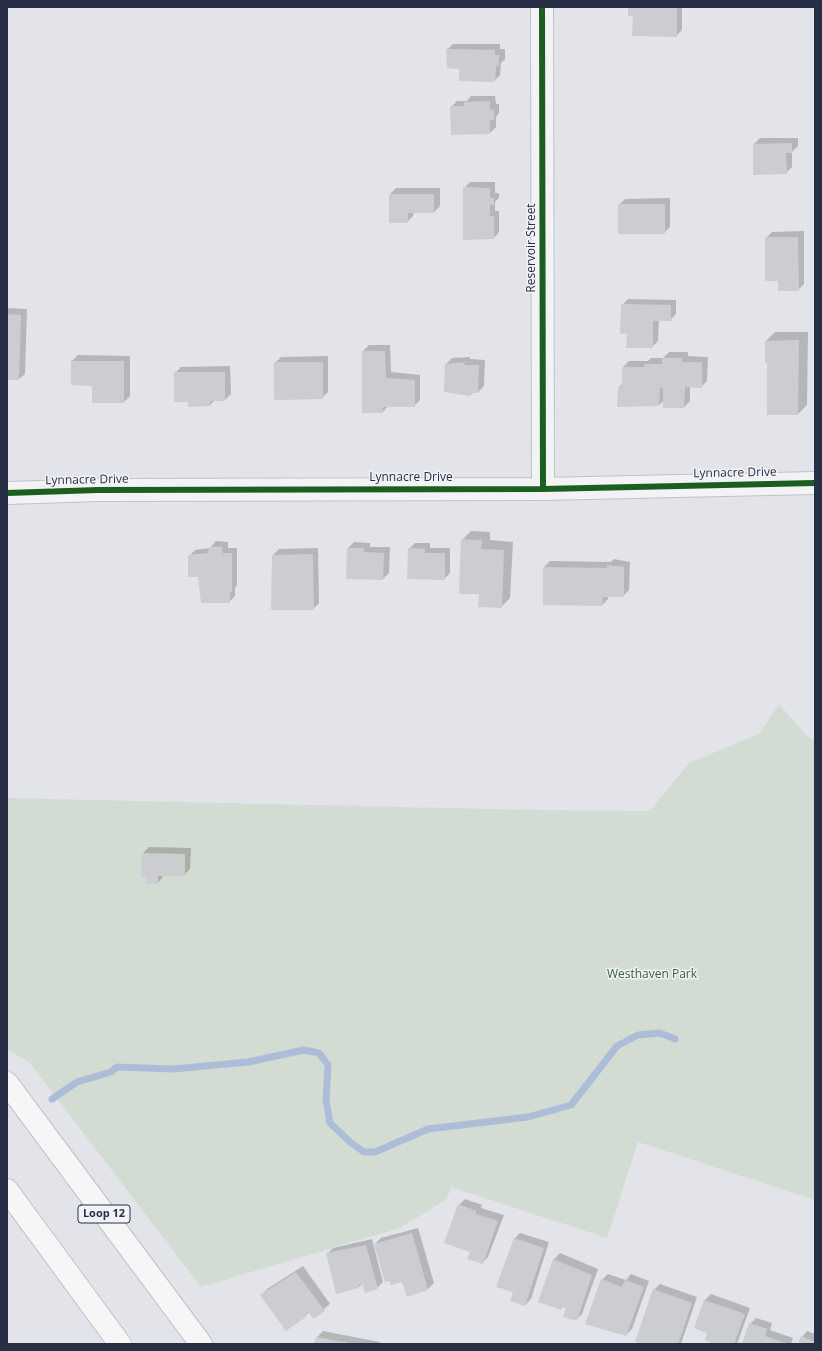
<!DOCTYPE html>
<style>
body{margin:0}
#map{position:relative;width:822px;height:1351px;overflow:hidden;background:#e3e4e9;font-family:"Open Sans",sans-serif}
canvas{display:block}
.frame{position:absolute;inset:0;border:8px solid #272e45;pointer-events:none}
</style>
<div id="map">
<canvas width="822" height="1351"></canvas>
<div class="frame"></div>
</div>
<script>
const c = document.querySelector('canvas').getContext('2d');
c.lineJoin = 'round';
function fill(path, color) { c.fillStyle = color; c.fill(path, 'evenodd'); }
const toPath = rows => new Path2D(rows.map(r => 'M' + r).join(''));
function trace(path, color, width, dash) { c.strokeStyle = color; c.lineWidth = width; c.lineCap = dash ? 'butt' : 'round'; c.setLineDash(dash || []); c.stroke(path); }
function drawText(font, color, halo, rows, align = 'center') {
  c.font = font + ' "Open Sans",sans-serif'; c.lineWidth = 3; c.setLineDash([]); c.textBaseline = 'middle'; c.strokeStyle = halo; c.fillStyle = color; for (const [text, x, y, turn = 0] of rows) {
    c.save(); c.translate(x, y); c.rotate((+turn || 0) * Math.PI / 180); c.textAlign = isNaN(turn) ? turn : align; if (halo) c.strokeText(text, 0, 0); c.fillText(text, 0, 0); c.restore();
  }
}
fill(toPath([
 [779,704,807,736,815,741,815,1200,638,1142,607,1238,451,1187,447,1199,400,1228,201,1287,30,1063,7,1049,7,798,534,810,650,811,689,763,759,734]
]), '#d2dcd3');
fill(toPath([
 [629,7,682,7,682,30,676,36,634,15],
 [453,44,500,44,500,49,505,49,505,59,501,63,500,75,494,81,460,68,447,50],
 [471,96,495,96,496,104,499,104,499,113,496,117,496,127,490,133,452,134,451,107,457,101,467,101],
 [760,138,798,138,798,146,792,152,792,167,786,173,754,144],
 [470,182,495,182,495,193,499,193,499,198,495,202,495,211,499,211,499,232,494,238,464,188],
 [396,188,440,188,440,206,434,212,414,212,413,216,407,222,390,194],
 [670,198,670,227,664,233,619,205,625,199],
 [804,231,804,284,798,290,779,280,766,238,772,232],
 [628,299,676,300,676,314,670,320,659,320,658,341,652,347,628,333,622,305],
 [9,308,27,309,25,374,19,379,7,379,7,310],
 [775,332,808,332,807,405,798,414,768,414,768,362,766,341],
 [369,345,390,345,391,372,420,375,420,400,414,406,388,406,383,412,363,412,363,351],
 [669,352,688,352,688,356,708,357,707,381,701,387,690,386,690,401,684,407,664,407,664,400,659,405,618,406,619,388,623,383,623,367,629,361,648,361,651,358,663,358],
 [78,355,130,356,130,396,124,402,93,386,72,361],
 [328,356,328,392,322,398,275,363,281,357],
 [470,357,470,359,485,360,484,386,478,392,473,392,470,395,446,364,452,358],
 [230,366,231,394,225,400,215,400,210,405,189,401,175,373,181,367],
 [471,531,490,532,490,540,513,542,510,598,501,607,480,593,462,540],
 [216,541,228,542,228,548,237,548,237,585,235,588,235,596,229,602,199,576,189,556,195,550,210,548],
 [354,542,370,543,370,547,390,547,389,573,383,579,347,578,348,548],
 [415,543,430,543,430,548,450,548,450,573,444,579,409,549],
 [318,548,319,603,313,609,273,555,279,549],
 [614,559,630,562,629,590,623,596,608,596,608,599,602,605,544,567,550,561,611,562],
 [149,847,191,848,190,869,184,875,164,875,158,883,147,883,143,853],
 [465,1199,482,1205,481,1208,504,1215,488,1257,482,1263,471,1252,459,1205],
 [418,1228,434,1283,428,1289,403,1281,375,1244,381,1238],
 [520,1233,549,1242,531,1299,525,1305,514,1239],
 [372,1239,383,1282,377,1288,363,1283,359,1287,327,1254,333,1248],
 [560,1253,598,1269,582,1314,576,1320,567,1308,563,1306,561,1309,540,1301,554,1259],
 [303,1266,330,1304,314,1317,310,1311,306,1315,261,1295,267,1289],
 [608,1274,626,1280,631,1274,649,1281,632,1329,626,1335,602,1280],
 [660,1284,697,1297,681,1344,647,1344,654,1290],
 [711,1294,750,1308,737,1344,710,1344,711,1341,708,1333,695,1328,705,1300],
 [756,1318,772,1323,770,1330,793,1338,791,1344,743,1344,750,1324],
 [323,1331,380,1342,380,1344,315,1344,317,1337],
 [807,1331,815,1334,815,1344,799,1344,802,1337]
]), '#0003');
trace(toPath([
 [52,1099,77,1082,111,1072,117,1067,174,1069,248,1062,304,1050,319,1053,328,1065,326,1100,330,1123,350,1142,364,1152,375,1152,428,1129,528,1117,571,1105,617,1046,638,1035,660,1033,675,1039]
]), '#aebdd7', 7);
fill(toPath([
 [628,7,677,7,677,37,632,36,633,16,628,16],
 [446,49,495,50,495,55,499,55,499,66,496,66,495,82,459,81,459,69,447,68],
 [490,101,490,110,494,109,494,120,490,120,490,134,451,135,450,106,464,106,464,102],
 [792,143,792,153,786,153,787,174,753,175,753,144],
 [463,187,490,188,490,198,494,198,494,205,490,205,490,216,494,216,494,239,463,240],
 [389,194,434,194,434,213,408,213,408,223,389,223],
 [618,204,665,204,665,234,618,234],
 [765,237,798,237,799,291,778,291,778,281,765,281],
 [621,304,671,305,671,321,653,321,653,348,626,348,627,334,620,334],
 [7,314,21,315,19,380,7,380],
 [799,340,798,415,767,415,767,363,765,363,765,341],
 [362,351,385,351,386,378,415,380,415,407,383,407,383,413,362,413],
 [662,358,682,358,682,362,702,362,702,388,685,387,684,408,663,408,663,388,660,388,659,406,617,407,618,387,622,388,622,367,644,367,644,364,662,364],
 [71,361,124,361,124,403,92,403,92,386,71,385],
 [274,362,323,362,323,399,274,400],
 [465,362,464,365,479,365,478,393,470,393,470,396,444,392,445,364],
 [174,372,225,372,225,401,210,401,210,406,188,407,188,402,174,402],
 [461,539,482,540,481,549,504,550,502,608,478,607,479,594,459,594],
 [209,547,222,547,222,553,232,553,232,592,230,592,230,603,201,603,198,577,188,577,188,555,208,553],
 [347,548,364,548,364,552,384,553,383,580,346,579],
 [408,548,425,549,425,553,445,553,445,580,407,579],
 [313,554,314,610,271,610,272,555],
 [607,565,624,567,624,597,603,597,602,606,543,605,543,567,607,568],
 [142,853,185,854,185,876,158,876,158,884,146,884,146,877,141,877],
 [458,1204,476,1211,476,1214,498,1221,483,1264,467,1259,470,1252,444,1243],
 [412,1233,428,1290,407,1297,402,1282,391,1285,389,1281,385,1282,374,1244],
 [514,1238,544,1248,525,1306,510,1301,513,1292,496,1287],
 [366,1245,378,1289,365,1293,362,1284,358,1285,359,1288,336,1294,326,1253],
 [553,1259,592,1275,577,1321,563,1317,566,1308,562,1307,561,1310,538,1302],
 [296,1272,325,1311,314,1319,308,1312,305,1314,307,1316,286,1331,260,1295],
 [601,1279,622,1287,625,1280,644,1287,626,1336,585,1324],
 [653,1289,692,1303,678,1344,643,1344,635,1342],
 [704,1300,745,1314,734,1344,709,1344,710,1342,705,1340,707,1333,694,1328],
 [749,1323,767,1329,765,1336,788,1344,742,1344],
 [801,1336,815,1342,815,1344,798,1344],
 [316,1337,350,1343,350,1344,314,1344]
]), '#cbcdd1');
const minor = toPath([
 [542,7,543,489],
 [7,493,98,490,543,489,815,483]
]);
const major = toPath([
 [7,1083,201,1344],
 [7,1190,120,1344]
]);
trace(minor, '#c1c2c7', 24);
trace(major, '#bec1c7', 24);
trace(minor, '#f3f3f5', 22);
trace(major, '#f6f6f7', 22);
trace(toPath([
 [542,7,543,489],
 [7,493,98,490,543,489,815,483]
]), '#1b5e20', 6);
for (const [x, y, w] of [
 [104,1214,52]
]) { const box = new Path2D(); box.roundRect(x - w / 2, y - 9, w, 18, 3); c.fillStyle = '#f1f3f8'; c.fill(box); trace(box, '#272e45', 1); }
drawText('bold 11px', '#272e45', null, [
 ["Loop 12",104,1214]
]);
drawText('12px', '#272e45', '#f1f3f8', [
 ["Reservoir Street",532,248,-90],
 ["Lynnacre Drive",735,473,-1],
 ["Lynnacre Drive",411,478],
 ["Lynnacre Drive",87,480,-1]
]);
drawText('12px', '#366233', '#f1f3f8', [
 ["Westhaven Park",652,975]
]);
</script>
